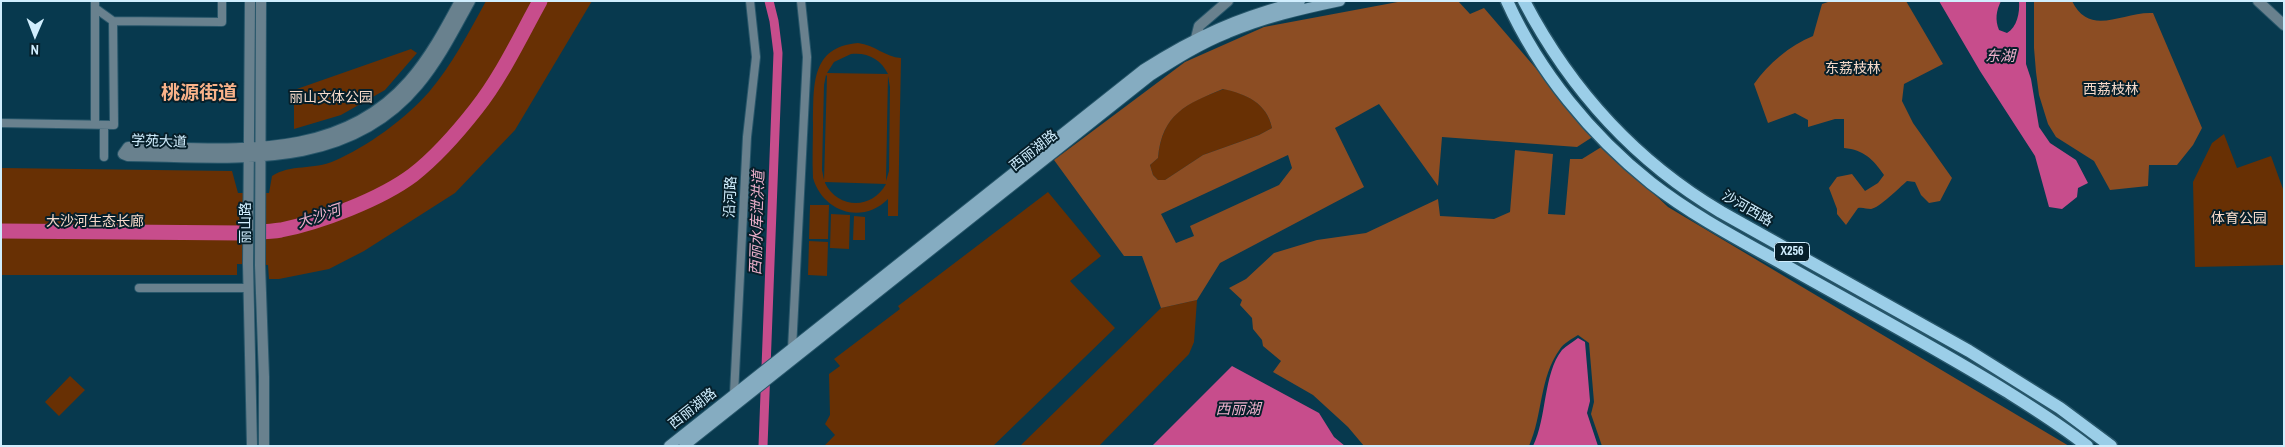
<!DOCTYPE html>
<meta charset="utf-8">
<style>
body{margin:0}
#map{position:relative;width:2285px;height:447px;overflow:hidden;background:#07394e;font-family:"Archivo Narrow",sans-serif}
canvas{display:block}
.frame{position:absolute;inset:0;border:2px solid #d0eefe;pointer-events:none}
.north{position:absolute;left:10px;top:10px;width:50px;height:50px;-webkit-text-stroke:4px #061f2a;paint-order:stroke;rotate:181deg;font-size:14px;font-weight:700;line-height:20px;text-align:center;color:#d0eefe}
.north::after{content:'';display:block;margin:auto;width:18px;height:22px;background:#d0eefe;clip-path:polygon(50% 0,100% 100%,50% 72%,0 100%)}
</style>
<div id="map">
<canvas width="2285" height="447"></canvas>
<div class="frame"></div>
<div class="north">N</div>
</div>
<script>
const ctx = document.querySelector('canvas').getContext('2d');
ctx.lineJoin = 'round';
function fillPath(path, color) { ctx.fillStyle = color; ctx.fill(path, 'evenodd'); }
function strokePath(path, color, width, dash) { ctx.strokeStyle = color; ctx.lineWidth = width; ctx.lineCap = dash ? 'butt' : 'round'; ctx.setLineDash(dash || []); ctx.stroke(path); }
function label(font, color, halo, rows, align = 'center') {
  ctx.font = font + ' "Archivo Narrow","Noto Sans SC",sans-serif'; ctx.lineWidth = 4; ctx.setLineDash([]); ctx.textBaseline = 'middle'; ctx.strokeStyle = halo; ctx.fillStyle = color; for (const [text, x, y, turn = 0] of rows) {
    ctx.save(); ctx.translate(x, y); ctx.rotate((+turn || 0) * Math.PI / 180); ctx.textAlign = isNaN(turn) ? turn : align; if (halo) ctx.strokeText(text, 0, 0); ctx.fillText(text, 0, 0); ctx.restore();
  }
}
fillPath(new Path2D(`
 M486,1H592L515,130L455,193L364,251L329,269L279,279H269L268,265L237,264V275H1V168L232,171L238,193H269L272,176C290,164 314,170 334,161C367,147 405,119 429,92C452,65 469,32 486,1Z
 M858,43C875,45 885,57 901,58L898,216H888V199C862,225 823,212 813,178C812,160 813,141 813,123C814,86 810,47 858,43ZM851,54C867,52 881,59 888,74L827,73L834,62ZM826,75L827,76L824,180L822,170L824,85ZM888,76L890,87L889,171L886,181ZM825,183V182L886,184C872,210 838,209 825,183Z
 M411,49L417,53L385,90L341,115L294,129V90Z
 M1224,89C1246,94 1267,103 1272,128L1259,135L1203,155L1165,180H1158L1153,175L1150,165L1158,158C1162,114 1186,103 1224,89Z
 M2224,134L2237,168L2271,156L2283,189L2284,265L2195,267L2193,182L2212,143Z
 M1048,192L1101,256L1070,281L1115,328L993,446H824L835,435L825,424L830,415L829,374L840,366L834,359L900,309L898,306Z
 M810,205H829L828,239H809Z
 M831,214L850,215L849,249L830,248Z
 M854,216L865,217V240H853Z
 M809,241L828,242L827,276L808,275Z
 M1197,300L1194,342L1189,354L1099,446H1020L1161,308Z
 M70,376L85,390L59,416L45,402Z`), '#683004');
fillPath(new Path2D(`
 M1403,1H1458L1470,14L1484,8L1594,136L1577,147L1442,137L1438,186L1379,104L1335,128L1364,187L1220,263L1197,300L1161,308L1142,256H1124L1054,160L1185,62L1264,27ZM1223,89C1246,94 1267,103 1272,128L1259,135L1203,155L1165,180H1158L1153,175L1150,165L1158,158C1162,114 1186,104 1223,89ZM1288,155L1292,168L1279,185L1190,226L1194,236L1176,243L1161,214Z
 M1831,1H1906L1943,64L1904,84L1902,101L1913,123L1952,178L1940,201L1929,203L1921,195L1915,182L1907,181C1899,188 1879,208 1871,209C1866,209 1863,207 1858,208L1846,225L1837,214V209L1829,188L1837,177L1852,174L1865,191L1878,183L1884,175C1873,159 1864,150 1844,148V119H1835L1808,127V120L1795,113L1768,123L1754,84C1769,63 1789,46 1813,36L1822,4Z
 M2034,1H2072C2090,38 2123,11 2153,13L2202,128L2193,145L2177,165H2149L2148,186L2110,190L2094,161L2056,137L2048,124L2039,95L2036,72L2034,48Z
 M1603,146L1668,207L2069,446H1602L1591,414L1594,402L1589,343L1578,335C1572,339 1564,343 1560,349C1539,378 1543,415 1529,446H1364L1348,427L1313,395L1273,372L1281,361L1263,346L1262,340L1253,329L1252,318L1240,305L1242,300L1229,288L1246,279L1274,253L1317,240L1366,233L1438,199L1440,216L1494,219L1510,212L1515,150L1553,154L1548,214L1565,215L1570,159H1582Z`), '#8c4d23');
fillPath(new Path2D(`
 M1939,1H2001C1996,11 1995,20 1999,30L2007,33C2017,27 2020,13 2019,1H2026V64L2031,79L2039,127L2050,143L2076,160L2088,183L2078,188L2077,197L2062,209L2049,207L2035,156L1980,71Z
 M1578,338L1585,342L1590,401L1587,413L1598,446H1533C1547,418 1543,374 1562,350C1566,346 1573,342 1578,338Z
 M1232,366L1319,413L1334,437L1345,446H1152Z`), '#c74d8c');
strokePath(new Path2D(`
 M763,446L778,53L774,21L769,1`), '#c74d8c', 9);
strokePath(new Path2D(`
 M1,231L243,233C256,232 269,232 281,230C321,222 381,199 413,175C436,157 458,132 476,109C502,76 520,37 540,1`), '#c74d8c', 15);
const minor = new Path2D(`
 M113,21L222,22V1
 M1,123L114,125L113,21L95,8V1
 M95,124V8
 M104,157V125
 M139,288H249
 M792,349L807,57L801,1
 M734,394L747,137L756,57L750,1`);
const tertiary = new Path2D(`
 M250,1L248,264L252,446
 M261,1L260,265L264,377V446
 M460,1C445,29 430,57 409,81C336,164 227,147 128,147L123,154L128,156C230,157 345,173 418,85C439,60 454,30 470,1
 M2258,1L2284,25
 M1196,38L1199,26L1228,1`);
const secondary = new Path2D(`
 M669,446L1144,69C1197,35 1239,17 1300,1
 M684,446L1150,76C1175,60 1200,44 1228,33C1263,18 1302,9 1340,1`);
const primary = new Path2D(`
 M1507,1C1539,72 1591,135 1651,183C1692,215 1738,239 1783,264C1857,306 1933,346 2006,391C2033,408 2062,426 2087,446
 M1524,1C1570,89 1635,161 1721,212L1969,351L2060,408L2111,446`);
strokePath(minor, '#27566a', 10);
strokePath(tertiary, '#27566a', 12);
strokePath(secondary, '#27566a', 12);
strokePath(primary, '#27566a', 15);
strokePath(minor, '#69818e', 8);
strokePath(tertiary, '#69818e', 10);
strokePath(secondary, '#85acc1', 10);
strokePath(primary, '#9bcee8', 12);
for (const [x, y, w] of [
 [1792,252,35]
]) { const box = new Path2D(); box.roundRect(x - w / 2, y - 9.5, w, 19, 4); ctx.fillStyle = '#061f2a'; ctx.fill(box); strokePath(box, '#d0eefe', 1); }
label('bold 12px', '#d0eefe', null, [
 ["X256",1792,252]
]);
label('14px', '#f7dac9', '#061f2a', [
 ["东荔枝林",1853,69],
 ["西荔枝林",2111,90],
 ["丽山文体公园",331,98],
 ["体育公园",2239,219],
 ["大沙河生态长廊",95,222]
]);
label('14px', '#d0eefe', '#061f2a', [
 ["学苑大道",159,142,2],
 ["西丽湖路",1034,151,-38],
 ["沿河路",731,197,-87],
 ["沙河西路",1747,209,30],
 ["丽山路",246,223,-90],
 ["西丽湖路",693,409,-38]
]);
label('italic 15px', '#eeb0cb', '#061f2a', [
 ["东湖",2000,57],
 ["大沙河",319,217,-18],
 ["西丽水库泄洪道",758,223,-88],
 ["西丽湖",1238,410]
]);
label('bold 19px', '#fab38a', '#061f2a', [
 ["桃源街道",199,94]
]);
</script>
